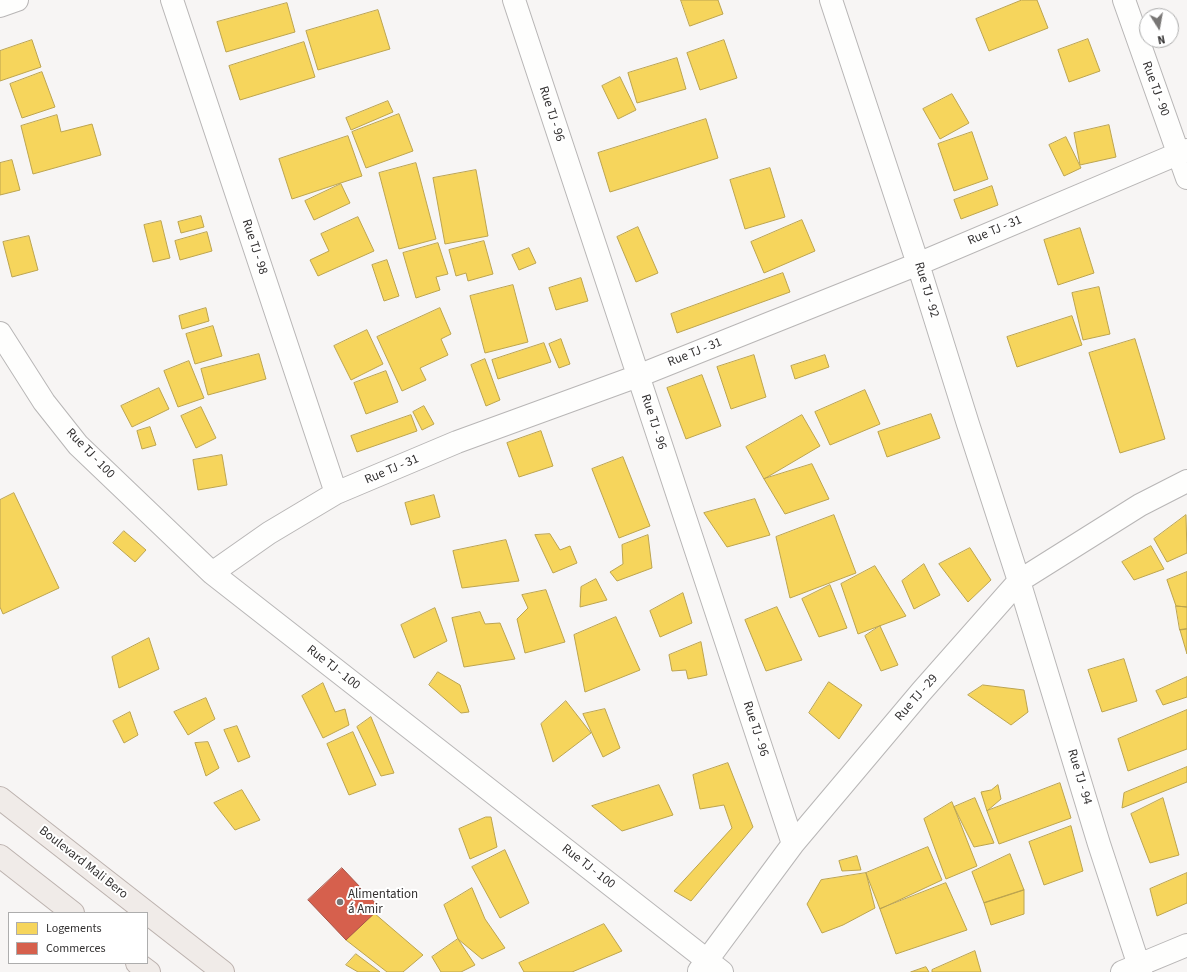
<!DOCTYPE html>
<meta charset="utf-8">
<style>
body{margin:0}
#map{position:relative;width:1187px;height:972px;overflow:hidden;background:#f7f5f4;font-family:"Source Sans 3",sans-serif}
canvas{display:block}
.legend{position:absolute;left:8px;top:912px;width:140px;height:52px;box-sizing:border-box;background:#fff;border:1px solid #adadad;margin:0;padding:5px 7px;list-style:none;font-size:12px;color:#333131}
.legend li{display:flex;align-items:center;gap:8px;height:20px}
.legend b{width:20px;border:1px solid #adadad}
.north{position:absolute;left:1139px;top:8px;width:40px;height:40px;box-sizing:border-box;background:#fff;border:1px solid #adadad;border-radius:50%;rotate:169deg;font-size:11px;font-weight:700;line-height:16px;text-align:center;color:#333131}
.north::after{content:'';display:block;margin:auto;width:14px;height:18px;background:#787675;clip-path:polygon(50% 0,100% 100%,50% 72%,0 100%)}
</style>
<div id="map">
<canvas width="1187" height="972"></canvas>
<ul class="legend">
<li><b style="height:11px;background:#f6d55c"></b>Logements</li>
<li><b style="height:11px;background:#d6604d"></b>Commerces</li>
</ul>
<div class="north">N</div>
</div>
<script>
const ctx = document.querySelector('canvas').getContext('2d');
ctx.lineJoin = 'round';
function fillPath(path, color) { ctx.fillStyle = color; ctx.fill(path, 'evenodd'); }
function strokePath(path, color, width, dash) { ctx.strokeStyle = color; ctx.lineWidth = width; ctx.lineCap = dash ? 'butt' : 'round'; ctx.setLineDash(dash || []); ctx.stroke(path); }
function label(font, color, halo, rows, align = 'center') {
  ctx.font = font + ' "Source Sans 3",sans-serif'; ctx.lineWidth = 4; ctx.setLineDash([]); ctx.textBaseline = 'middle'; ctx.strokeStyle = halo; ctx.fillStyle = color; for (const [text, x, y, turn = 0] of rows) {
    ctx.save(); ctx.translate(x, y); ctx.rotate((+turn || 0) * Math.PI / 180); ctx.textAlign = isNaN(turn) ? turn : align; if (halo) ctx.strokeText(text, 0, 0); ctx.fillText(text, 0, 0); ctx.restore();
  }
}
const homes = new Path2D(`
 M681,0H718L723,14L690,26Z
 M1022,0H1037L1048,28L989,51L976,19Z
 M287,3L295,32L226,52L217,22Z
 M378,10L390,49L318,70L306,31Z
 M1088,39L1100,71L1069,82L1058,50Z
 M32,40L41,67L0,81V51Z
 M724,40L737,78L700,90L687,53Z
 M304,42L315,77L240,100L229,66Z
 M677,58L686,89L637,103L628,73Z
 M42,72L55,107L22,118L10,84Z
 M620,77L636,110L618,119L602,86Z
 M952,94L969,123L940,139L923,109Z
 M388,101L393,112L351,130L346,118Z
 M399,114L413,151L366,168L352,132Z
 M57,115L61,132L92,124L101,155L33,174L21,126Z
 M706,119L718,158L610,192L598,153Z
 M1109,125L1116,157L1080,165L1074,133Z
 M972,132L988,179L954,191L938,144Z
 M348,136L362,176L292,199L279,159Z
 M1066,137L1081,168L1064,176L1049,145Z
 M12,160L20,190L0,195V163Z
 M416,163L436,239L399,249L379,173Z
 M770,168L785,217L745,229L730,180Z
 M476,170L488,236L445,244L433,178Z
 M341,184L350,203L314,220L305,201Z
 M992,186L998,205L961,219L954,200Z
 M201,216L204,227L181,233L178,222Z
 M358,217L374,251L318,276L310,260L329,251L321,234Z
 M802,220L815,251L764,273L751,242Z
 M161,221L170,258L153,262L144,225Z
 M638,227L658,273L636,282L617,237Z
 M1080,228L1094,273L1058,285L1044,240Z
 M207,232L212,251L180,260L175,241Z
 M29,236L38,270L12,277L3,242Z
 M484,241L493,274L468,281L466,273L456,276L449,250Z
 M438,243L448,274L436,277L440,290L416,298L403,253Z
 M529,248L536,263L519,270L512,255Z
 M387,260L399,296L384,301L372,265Z
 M783,273L790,292L677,333L671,314Z
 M581,278L588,301L556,310L549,288Z
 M513,285L528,342L485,353L470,296Z
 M1099,287L1110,334L1083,340L1072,293Z
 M206,308L209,321L182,329L179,316Z
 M440,308L451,334L441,339L448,355L420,368L426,380L402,391L377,337Z
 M1072,316L1082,345L1017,367L1007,337Z
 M213,326L222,356L195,364L186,334Z
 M367,330L383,364L351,380L334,346Z
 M561,339L570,364L559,368L549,344Z
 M1135,339L1165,439L1120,453L1089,353Z
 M544,343L551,362L498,379L492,360Z
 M259,354L266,379L208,395L201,369Z
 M754,355L766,397L731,409L717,367Z
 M825,355L829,367L795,379L791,366Z
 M485,359L500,400L486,406L471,365Z
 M189,361L204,398L178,407L164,371Z
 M386,371L398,402L366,414L354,383Z
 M702,375L721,426L686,439L667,388Z
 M159,388L169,409L132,427L121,406Z
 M865,390L880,424L830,445L815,412Z
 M424,406L434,424L422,430L413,412Z
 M201,407L216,438L196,448L181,416Z
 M931,414L940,438L887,457L878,432Z
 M411,415L417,431L357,452L351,436Z
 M802,415L820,446L764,479L746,447Z
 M150,427L156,445L142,449L137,431Z
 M541,431L553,466L519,477L507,443Z
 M222,455L227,485L198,490L193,460Z
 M623,457L650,526L619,538L592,469Z
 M812,464L829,499L785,514L764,479Z
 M14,493L59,588L3,614L0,607V500Z
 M434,495L440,517L411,525L405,503Z
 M755,499L770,535L727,547L704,513Z
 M834,515L856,573L790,598L776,537Z
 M1186,515L1187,553L1167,562L1154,539Z
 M124,531L146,550L135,562L113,543Z
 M550,534L560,550L570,546L577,563L553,573L535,535Z
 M648,535L652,568L617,581L610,572L623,564L622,545Z
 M506,540L519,581L462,588L453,551Z
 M1151,546L1164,569L1134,580L1122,562Z
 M970,548L991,580L968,602L939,564Z
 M924,564L940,595L914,609L902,581Z
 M875,566L906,616L858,634L841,584Z
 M1187,572V607L1176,606L1167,580Z
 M596,579L607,600L580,607L581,587Z
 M830,585L847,628L819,637L802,599Z
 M546,590L565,642L525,653L517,619L528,608L522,595Z
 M683,593L692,623L660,637L650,611Z
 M1176,606L1187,607V629L1180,630Z
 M777,607L802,660L766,671L745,620Z
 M435,608L447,641L414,658L401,625Z
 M480,612L485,624L500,623L515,659L464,667L452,618Z
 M616,617L640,670L585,692L574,635Z
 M880,626L898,665L881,671L865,636Z
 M1187,629V654L1180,630Z
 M149,638L159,669L119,688L112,657Z
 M701,642L707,675L688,679L686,670L672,671L669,655Z
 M1124,659L1137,701L1102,712L1088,670Z
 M438,672L460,685L469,712L461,713L429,685Z
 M1187,677V697L1163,705L1156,691Z
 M829,682L862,705L839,739L809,713Z
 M323,683L335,712L345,709L349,725L323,738L302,696Z
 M983,685L1024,690L1028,712L1011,725L968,695Z
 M206,698L215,719L188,735L174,712Z
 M566,701L591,733L553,762L541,724Z
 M605,709L620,748L603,757L583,714Z
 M1187,710V749L1128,771L1118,739Z
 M130,712L138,735L124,743L113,721Z
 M371,717L394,773L381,776L357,727Z
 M237,726L250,757L238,762L224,730Z
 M353,732L376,785L349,795L327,744Z
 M208,742L219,768L206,776L195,743Z
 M728,763L753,827L691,901L674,891L732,828L724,805L700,809L693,775Z
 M1187,767V782L1122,808L1124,793Z
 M1060,783L1071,818L999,844L987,811Z
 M659,785L673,815L622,831L592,806Z
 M998,785L1001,799L987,811L981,792L991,790Z
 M242,790L260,820L235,830L214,803Z
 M975,798L994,843L974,847L954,807Z
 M1163,798L1179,855L1150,863L1131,814Z
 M952,802L977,866L946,879L924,819Z
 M486,817H491L497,847L470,859L459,829Z
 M1071,826L1083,871L1044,885L1029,842Z
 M928,847L942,880L880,909L866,873Z
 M505,850L529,903L500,918L472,867Z
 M1010,854L1024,890L984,903L972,872Z
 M857,856L861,870L842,871L839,861Z
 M866,873L875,908L843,925L822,933L807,904L821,880Z
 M1187,873V903L1157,916L1150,889Z
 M946,883L967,930L896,954L880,909Z
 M472,888L485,919L505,948L482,959L458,939L444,905Z
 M1024,890V914L991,925L984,903Z
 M374,913L423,955L403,972H387L346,940Z
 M604,924L622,951L572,972H524L519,963Z
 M458,939L475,965L461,972H441L432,957Z
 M975,951L981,972H932V970Z
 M356,954L380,972H358L346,965Z
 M926,967L929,972H911Z`);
fillPath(homes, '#f6d55c');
strokePath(homes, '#bca44f', 1);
const shops = new Path2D(`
 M342,868L380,908L346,940L308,900Z`);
fillPath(shops, '#d6604d');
strokePath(shops, '#a55245', 1);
const street = new Path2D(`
 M172,0L336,493
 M514,0L793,844
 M831,0L918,264L968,424L1019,581L1099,844L1141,972
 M1124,0L1187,178
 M0,6L17,0
 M0,333L44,402L78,445L212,573L722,972
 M212,573L269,533L336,493L457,442L638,376L918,264L1187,150
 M699,971L793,844L921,692L1019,581L1140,505L1187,481
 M1122,972L1187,945`);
const primary = new Path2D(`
 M0,798L223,972
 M0,856L73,913
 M137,963L149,972`);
strokePath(street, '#b8b6b6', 24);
strokePath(primary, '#bcb2ae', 24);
strokePath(street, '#fefefd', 22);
strokePath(primary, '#f0ebe8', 22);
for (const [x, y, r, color] of [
 [340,902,4,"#787675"]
]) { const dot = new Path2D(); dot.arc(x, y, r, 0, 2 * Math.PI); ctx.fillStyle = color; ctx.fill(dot); strokePath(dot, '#fff', 1.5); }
label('13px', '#333131', '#fff', [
 ["Rue TJ - 90",1155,89,70],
 ["Rue TJ - 96",551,114,72],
 ["Rue TJ - 31",995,231,-23],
 ["Rue TJ - 98",254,247,72],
 ["Rue TJ - 92",926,290,73],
 ["Rue TJ - 31",695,353,-22],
 ["Rue TJ - 96",653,422,72],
 ["Rue TJ - 100",90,454,46],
 ["Rue TJ - 31",392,470,-23],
 ["Rue TJ - 100",333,668,38],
 ["Rue TJ - 29",917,698,-49],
 ["Rue TJ - 96",755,729,72],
 ["Rue TJ - 94",1079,777,73],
 ["Boulevard Mali Bero",83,863,38],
 ["Rue TJ - 100",588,867,38]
]);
label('13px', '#333131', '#fff', [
 ["Alimentation",348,895],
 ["á Amir",348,910]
], 'left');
</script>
